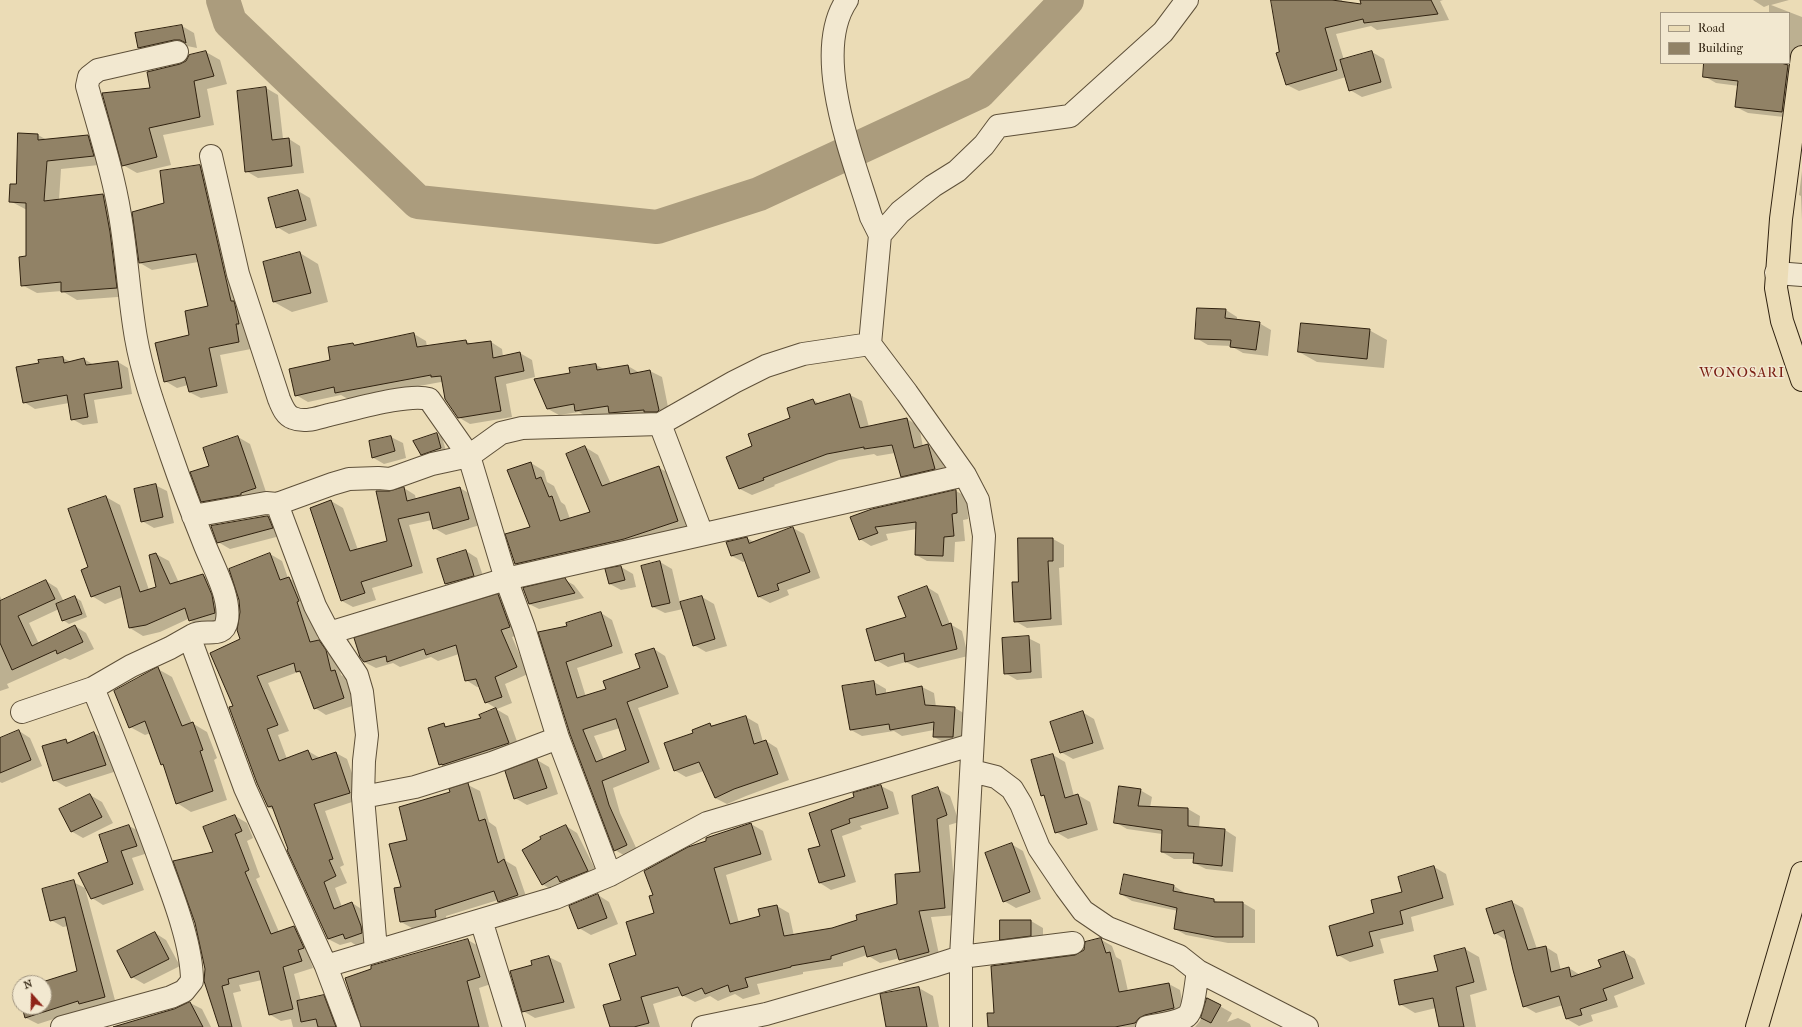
<!DOCTYPE html>
<style>
body{margin:0}
#map{position:relative;width:1802px;height:1027px;overflow:hidden;background:#ebdcb6;font-family:"IM FELL French Canon",serif}
canvas{display:block}
.legend{position:absolute;left:1660px;top:12px;width:130px;height:52px;box-sizing:border-box;background:#f2e8d0;border:1px solid #a49883;margin:0;padding:5px 7px;list-style:none;font-size:12px;color:#2f210f}
.legend li{display:flex;align-items:center;gap:8px;height:20px}
.legend b{width:20px;border:1px solid #a49883}
.north{position:absolute;left:12px;top:975px;width:40px;height:40px;box-sizing:border-box;background:#f2e8d0;border:1px solid #a49883;border-radius:50%;rotate:340deg;font-size:11px;font-weight:700;line-height:16px;text-align:center;color:#2f210f}
.north::after{content:'';display:block;margin:auto;width:14px;height:18px;background:#8f2418;clip-path:polygon(50% 0,100% 100%,50% 72%,0 100%)}
</style>
<div id="map">
<canvas width="1802" height="1027"></canvas>
<ul class="legend">
<li><b style="height:5px;background:#ebdcb6"></b>Road</li>
<li><b style="height:11px;background:#918266"></b>Building</li>
</ul>
<div class="north">N</div>
</div>
<script>
const ctx = document.querySelector('canvas').getContext('2d');
ctx.lineJoin = 'round';
function fillPath(path, color) { ctx.fillStyle = color; ctx.fill(path, 'evenodd'); }
function strokePath(path, color, width, dash) { ctx.strokeStyle = color; ctx.lineWidth = width; ctx.lineCap = dash ? 'butt' : 'round'; ctx.setLineDash(dash || []); ctx.stroke(path); }
function label(font, color, halo, rows, align = 'center') {
  ctx.font = font + ' "IM FELL French Canon",serif'; ctx.lineWidth = 3; ctx.setLineDash([]); ctx.textBaseline = 'middle'; ctx.strokeStyle = halo; ctx.fillStyle = color; for (const [text, x, y, turn = 0] of rows) {
    ctx.save(); ctx.translate(x, y); ctx.rotate((+turn || 0) * Math.PI / 180); ctx.textAlign = isNaN(turn) ? turn : align; if (halo) ctx.strokeText(text, 0, 0); ctx.fillText(text, 0, 0); ctx.restore();
  }
}
fillPath(new Path2D(`
 M1272,0H1342L1343,3L1362,5L1361,0H1443L1440,1L1449,20L1377,30L1371,26L1336,34L1344,60L1372,52L1384,59L1392,88L1362,97L1350,90L1346,77L1299,91L1287,85Z
 M1753,0H1789L1771,5L1802,17V43L1793,67V118L1748,113L1736,107L1739,86L1716,83L1704,76L1706,63H1789V13H1769V5L1764,7Z
 M182,26L194,33L197,48L187,46L151,54L139,47Z
 M206,52L220,60L227,84L207,89L214,125L163,135L171,165L137,173L123,165L151,89L180,65Z
 M266,88L278,95L283,139H289L300,146L304,173L258,178L246,171L238,92Z
 M38,135L47,140L88,136L102,145L108,164L61,169L59,200L103,195L118,204L131,296L77,300L62,291L37,293L22,285L27,257V210L10,201Z
 M200,166L212,173L251,349L220,355L228,393L201,398L189,392L188,385L177,388L165,381L209,307L198,262L152,270L140,263L165,204Z
 M1802,171V220L1801,196L1799,195Z
 M298,191L310,198L317,226L289,234L277,227Z
 M300,253L318,264L328,302L292,312L274,302Z
 M1226,310L1237,317V321L1259,323L1271,330L1268,356L1243,353L1231,346L1208,345L1196,338Z
 M1369,330L1387,340L1384,368L1317,362L1299,352Z
 M414,334L426,341L427,347L466,341L471,344L491,342L502,349L503,357L520,353L532,360L535,377L506,384L512,417L470,424L458,417L443,383L441,382L348,399L341,395L308,402L296,395L331,361L353,344L356,346Z
 M63,358L71,362L84,359L94,365L118,362L128,368L132,394L94,400L98,423L83,425L72,419L69,403L35,409L24,402L40,364V361Z
 M596,365L604,369L628,366L640,373L650,371L662,377L670,417L622,419L613,414L588,417L579,412L559,415L548,409L571,374Z
 M850,395L862,401L869,427L907,419L919,426L923,447L928,446L940,452L946,475L913,483L901,476L895,453L877,456L874,454L839,460L774,485L775,486L752,495L740,489L727,457L753,447L813,400L820,404Z
 M437,434L442,437L446,451L427,457L421,454Z
 M238,437L250,444L267,495L214,508L202,501L210,467Z
 M391,437L403,443L406,458L384,464L372,457L370,442Z
 M585,447L598,455L611,484L659,468L673,475L691,529L529,571L515,564L532,527L531,463L544,471L547,482L554,486L561,502L565,505L570,519L591,512Z
 M155,485L167,491L174,523L154,528L142,521Z
 M404,488L415,495L416,500L460,488L472,495L480,525L446,535L434,528L432,520L409,525L423,573L372,588L376,600L353,607L342,601L331,501L343,508L358,550L388,541L389,492Z
 M956,491L967,497L968,519L963,520L965,541L955,542L954,562L927,561L916,555L917,529L886,534L888,540L871,546L860,539L852,518Z
 M106,497L120,505L149,590L157,588L156,554L169,561L179,583L203,575L216,583L228,620L203,628L188,619L160,632L143,636L130,628L123,597L105,604L92,596L89,568Z
 M268,517L280,524L284,535L230,549L218,542Z
 M793,528L804,534L820,578L787,590L789,595L770,603L759,597L746,561L743,562L732,556L728,543L747,538L754,542Z
 M1053,539L1064,545V567L1059,568L1062,625L1027,628L1015,621L1019,583Z
 M466,551L477,558L485,582L458,591L446,584L439,560Z
 M270,554L282,561L288,578L301,584L319,642L330,648L337,658L341,675L346,678L355,705L326,715L315,708L303,675L298,672L268,683L289,731L278,735L287,759L308,751L320,758L336,753L347,759L361,799L325,811L344,865L340,867L347,883L335,888L342,907L352,903L363,910L373,939L357,946L351,942L340,945L328,939L290,850L274,810L268,807L234,706L241,640Z
 M660,562L672,569L680,603L702,597L714,604L727,646L706,652L694,645L683,609L665,613L653,607Z
 M621,567L633,574L636,587L621,590L610,584Z
 M565,580L574,585L584,598L539,609L529,604Z
 M46,581L57,588L64,602L75,597L81,601L87,617L69,624L63,620L59,609L29,623L39,644L75,626L86,633L94,649L70,660L65,658L7,684L9,688L0,691V596L2,601Z
 M927,587L938,594L950,624L962,631L968,656L918,668L906,662L888,667L876,660L907,618Z
 M498,595L510,602L521,634L512,637L528,674L505,684L512,703L497,709L486,702L480,686L477,687L466,680L459,654L438,661L431,657L400,667L393,663L376,668L364,662Z
 M601,613L612,620L623,653L577,668L586,697L607,690L641,668L654,649L665,656L679,694L638,708L660,769L613,788L620,813L638,852L627,857L615,850L540,633L568,627ZM620,728L627,750L604,760L594,736Z
 M1028,638L1040,644L1042,678L1017,680L1005,673Z
 M158,669L172,677L192,723L207,732L217,758L214,760L227,800L191,812L177,803L164,765L162,764L151,733L145,735L130,727Z
 M874,682L886,689V694L922,687L934,693L936,707L955,708L967,715L965,743H945L934,737V730L902,736L894,731L862,736L851,730Z
 M496,709L508,716L520,750L452,771L440,764L444,725L448,727L482,719Z
 M1082,712L1094,719L1104,749L1073,759L1061,752Z
 M746,717L758,724L763,742L766,741L777,748L789,780L746,796L727,804L715,798L704,771L686,777L674,770L695,734L710,724L713,726Z
 M19,731L30,738L42,766L2,783L0,782V739Z
 M94,733L106,740L117,771L66,787L54,780L66,740L70,743Z
 M1053,755L1065,762L1074,796L1078,795L1090,802L1098,830L1068,839L1056,832L1046,797L1042,795Z
 M537,760L549,767L558,794L527,805L515,798Z
 M468,785L480,791L489,822L496,827L506,861L516,867L528,902L510,908L498,900L446,916L447,923L412,928L401,922L402,888L408,840L451,792Z
 M881,786L893,792L899,814L860,826L862,829L842,836L856,882L831,890L820,883L821,846L810,814L855,798Z
 M938,789L950,796L959,822L949,825L957,915L931,917L940,959L912,966L900,958L880,963L867,955L843,963V966L803,972V974L757,984L760,994L743,999L735,994L718,1001L710,996L695,1002L682,995L653,1004L660,1027H611L622,1001L638,956L655,913L654,895L751,824L763,831L772,860L726,875L739,923L761,917L777,906L789,913L794,936L832,929L898,905L921,873Z
 M1140,790L1152,797L1150,808L1188,809L1200,816L1199,828L1225,830L1236,837L1233,872L1206,869L1194,863V859H1174L1162,852V834L1127,829L1115,822Z
 M90,795L102,802L113,823L83,838L71,831Z
 M235,816L247,823L253,838L247,841L260,877L256,879L279,932L294,927L306,934L315,955L309,957L313,968L294,974L301,1001L323,996L335,1003L345,1027H293L291,1019L281,1021L269,1014L262,980L239,985L241,991L233,993L242,1027H220L214,853Z
 M129,826L141,832L148,853L132,858L144,890L103,905L92,898L110,863L100,835Z
 M566,826L577,833L599,877L554,891L542,884Z
 M1011,844L1023,851L1041,899L1016,908L1004,901Z
 M1434,867L1446,874L1454,905L1411,917L1414,931L1380,939L1384,953L1350,962L1338,955L1375,914Z
 M1125,875L1174,886L1185,893V894L1214,900L1219,903H1243L1255,910V943H1228L1186,935L1175,929L1178,911L1132,901L1121,894Z
 M73,882L85,888L116,1004L92,1010L88,1008L38,1024L26,1018L23,1007H44V983H42L78,971L68,926L63,927L51,920Z
 M598,895L609,902L618,924L591,935L579,928Z
 M1512,902L1523,908L1537,949L1546,947L1557,954L1561,971L1569,968L1580,975L1602,968L1624,952L1635,959L1645,984L1614,996L1618,1007L1591,1015L1593,1021L1579,1026L1567,1019L1563,1005L1536,1013L1524,1006L1506,940L1495,933Z
 M1031,921L1043,928V942L1012,946L1001,939Z
 M155,933L166,940L180,966L144,984L132,977Z
 M1100,939L1112,946L1116,957L1121,960L1128,991L1169,984L1180,990L1185,1015L1148,1027H989L995,1014Z
 M468,940L480,947L491,984L479,988L489,1027H362Z
 M1465,949L1479,957L1487,990L1470,995L1476,1027H1440L1436,1008L1415,1013L1400,1004L1440,972Z
 M549,957L561,963L575,1008L535,1018L523,1011L534,966Z
 M919,988L933,996L939,1027H887L881,995Z
 M20,990V998L18,991Z
 M1207,999L1232,1013L1227,1022L1238,1018L1250,1024L1251,1027H1195L1200,1021Z
 M190,1003L202,1009L211,1027H118L175,1010Z`), '#0003');
strokePath(new Path2D(`
 M223,0L230,22L418,202L657,227L759,194L979,92L1067,0`), '#ab9c7d', 34);
const building = new Path2D(`
 M1271,0H1332L1361,4L1360,0H1431L1438,14L1364,23L1363,19L1325,28L1337,70L1286,85L1276,53L1279,52Z
 M182,25L186,43L180,40H174L138,48L135,33Z
 M206,51L214,76L194,81L200,117L149,128L157,157L122,166L102,93L150,88L147,72L180,64L186,61L189,55Z
 M1372,51L1381,82L1349,91L1340,60Z
 M1704,63H1781L1788,65L1782,112L1735,107L1738,81L1703,77Z
 M266,87L272,140L289,138L292,166L245,172L237,91Z
 M18,133L38,134V140L88,135L94,156L47,161L44,201L103,194L110,232L117,288L61,292V282L21,286L19,257L26,256V203L9,202L10,184H16Z
 M200,165L231,301H234L235,305L239,324H236L239,342L209,348L217,386L189,392L185,377L164,382L155,343L189,335L185,311L208,306L196,254L139,263L132,212L164,203L160,171Z
 M298,190L306,220L276,228L268,198Z
 M300,252L311,293L273,302L263,262Z
 M1197,308L1226,309L1225,318L1260,322L1256,350L1230,347L1231,340L1195,339Z
 M1301,323L1370,329L1367,359L1298,352Z
 M414,333L417,347L466,340L467,344L491,341L493,358L520,352L524,371L495,377L501,411L458,418L445,399L441,376L431,377V375L335,393L334,387L295,396L289,369L330,360L328,347L353,343L354,345Z
 M63,357L64,363L84,358L86,365L118,361L122,388L84,394L88,417L71,420L67,395L23,403L16,367L39,363L38,360Z
 M596,364L597,370L628,365L630,374L650,370L659,410L657,412H644V410L609,413L608,406L575,411L574,404L547,409L534,379L570,373L569,368Z
 M850,394L860,428L907,418L914,448L928,444L935,469L901,477L892,445L864,449V447L827,454L763,478L764,480L739,489L726,457L752,446L748,434L790,418L787,408L813,399L815,404Z
 M437,433L441,448L421,455L413,441Z
 M238,436L256,488L241,493V495L201,502L190,472L209,466L203,448Z
 M391,436L395,451L372,458L369,441Z
 M585,446L602,486L659,466L678,521L624,539L515,564L505,534L530,527L507,470L531,462L536,479L541,477L549,497L552,496L560,521L590,512L566,454Z
 M156,484L163,517L141,522L134,489Z
 M404,487L407,501L460,487L469,519L433,529L429,512L398,519L412,566L361,582L365,593L341,601L310,508L331,500L350,551L387,541L376,491H389Z
 M956,490L957,513L952,514L954,536L944,537L943,556L915,555L916,522L875,527L878,533L859,540L850,517L872,509Z
 M106,496L140,592L156,587L149,555L156,553L170,584L203,574L212,595L215,613L189,621L185,608L146,625L129,628L120,586L91,597L81,570L88,567L68,509Z
 M267,516H268L273,528L217,543L211,526Z
 M793,527L810,572L777,584L779,590L758,597L742,553L731,556L726,542L747,537L749,543Z
 M1018,538H1053V561H1048L1051,619L1014,622L1012,582H1018Z
 M466,550L474,576L445,584L437,559Z
 M270,553L280,580L289,577L299,601L297,602L310,642L319,640L326,650L331,671L335,670L344,698L314,709L300,671L296,672L294,663L257,676L278,725L267,729L279,761L308,750L312,760L336,752L350,793L314,804L333,859L329,860L336,876L324,882L334,909L352,902L361,926L362,933L345,939L343,934L328,939L287,850L288,849L272,806L268,807L257,783L229,707L233,706L210,653L240,639L237,630L240,612L239,600L229,569Z
 M660,561L670,603L652,607L641,566Z
 M621,566L625,580L609,584L605,569Z
 M565,578L575,593L529,604L523,588Z
 M46,580L55,599L18,616L32,646L75,625L83,642L57,654L56,650L12,670L0,643V601Z
 M927,586L942,626L951,623L957,649L905,662L904,653L875,661L866,629L906,617L898,597Z
 M498,594L510,627L501,630L517,667L495,677L502,697L485,703L476,679L465,681L456,645L426,655L424,649L387,662L386,656L364,662L360,657L354,638Z
 M75,596L82,614L62,621L56,604Z
 M702,596L715,639L693,646L680,602Z
 M601,612L612,646L566,662L577,698L606,689L603,681L640,668L635,654L654,648L668,687L627,702L649,762L602,781L609,805L627,845L614,851L570,734L538,632L567,626L566,623ZM616,719L626,750L596,762L583,730Z
 M1029,636L1031,672L1004,674L1002,638Z
 M158,667L182,726L193,722L203,750L200,751L213,791L176,804L163,764L161,765L145,721L129,728L114,691Z
 M874,681L876,695L922,686L925,705L955,707L953,737H933L934,722L890,730L889,724L850,730L842,686Z
 M496,708L509,743L442,765V764L439,765L428,728L444,723L445,727L481,718L479,715Z
 M1083,711L1093,743L1060,753L1050,722Z
 M746,716L754,744L766,740L778,774L734,789L715,798L699,762L674,771L664,743L693,733L692,730L710,723L711,726Z
 M19,730L31,760L0,773V738Z
 M94,732L106,765L53,781L42,746L66,739L67,743Z
 M1053,754L1065,798L1078,794L1087,824L1055,833L1044,795L1041,796L1031,760Z
 M537,759L547,788L514,799L505,771Z
 M468,783L479,821L485,819L498,863L504,859L518,895L498,902L494,891L435,910L436,917L400,922L394,888L401,887L389,844L407,840L399,807L450,792L449,789Z
 M881,785L888,808L849,819L850,823L831,830L845,876L819,883L808,849L820,846L809,813L854,797L853,793Z
 M1119,786L1141,789L1138,806L1188,808V826L1225,829L1222,866L1193,863L1194,853L1161,852L1162,830L1114,823Z
 M938,787L947,815L937,819L945,908L919,911L929,952L899,960L896,949L867,957L864,946L831,956V959L791,966V967L745,978L748,987L730,992L728,985L705,994L702,988L682,996L678,987L641,997L649,1023L634,1027H610L603,1005L621,1000L609,964L636,955L626,922L654,913L649,896L653,895L644,871L688,847L706,841V838L751,823L761,854L714,868L730,924L760,916L758,909L777,905L784,936L832,928L857,920L856,915L897,904L895,874L920,872L912,796Z
 M90,794L102,817L71,832L59,809Z
 M235,815L242,831L235,834L249,870L245,872L271,934L294,926L304,948L298,950L302,961L283,967L293,1009L269,1015L259,971L228,979L229,984L222,986L232,1027H219L204,981L205,969L195,923L173,861L213,852L203,827Z
 M129,825L137,846L121,851L133,884L91,899L78,873L108,862L99,835Z
 M566,825L588,871L560,882L557,876L542,885L522,850L541,839L540,837Z
 M1012,843L1030,892L1003,902L985,853Z
 M1434,866L1443,898L1400,911L1403,924L1369,932L1373,946L1337,956L1329,926L1374,913L1371,900L1402,892L1398,877Z
 M1124,874L1174,885L1173,891L1214,899V902H1243V937H1215L1174,929L1177,908L1120,894Z
 M74,880L105,997L79,1004L78,1001L25,1018L22,1007H44V983H39L77,971L65,917L50,921L42,889Z
 M598,894L607,918L578,929L569,906Z
 M1512,901L1528,950L1546,946L1551,972L1569,967L1571,977L1601,967L1598,960L1624,951L1633,978L1603,989L1607,1000L1580,1009L1582,1015L1566,1019L1559,996L1523,1007L1513,970L1504,930L1494,934L1486,909Z
 M1000,920H1031V936L1000,940Z
 M155,932L169,959L131,978L117,951Z
 M1101,938L1106,953L1110,952L1119,992L1169,983L1174,1008L1145,1015L1139,1018L1135,1023L1115,1027H988L987,1013H994L991,966L1075,955L1084,950L1085,942Z
 M468,939L480,977L467,981L479,1027H361L345,978L371,969V966Z
 M1465,948L1474,982L1456,987L1464,1027H1439L1433,998L1399,1005L1394,980L1438,971L1434,956Z
 M549,956L564,1002L522,1012L510,971L532,965L531,961Z
 M919,987L927,1027H886L880,994Z
 M324,995L336,1027H318L316,1019L301,1022L297,1001Z
 M1207,998L1221,1005L1211,1023L1201,1018Z
 M190,1002L203,1027H113L174,1009Z`);
fillPath(building, '#918266');
strokePath(building, '#2f210f', 1);
const minor = new Path2D(`
 M847,0C810,54 854,160 871,217L880,235L870,344L907,393L965,475L978,500L984,536L961,957V1027
 M177,52L98,70L89,77L87,86C99,129 113,172 120,215C127,256 129,298 136,338C143,378 158,417 171,455C181,484 192,513 204,543C212,564 231,597 227,620C224,640 205,628 193,635L192,644L245,788L326,966L555,898L610,875L707,823L971,745
 M211,156L238,274L279,399C282,406 285,415 293,418C305,423 317,418 329,415C352,410 408,393 429,399L469,456L506,579L329,633
 M880,235L900,212L933,186L957,171L984,145L998,126L1070,116L1163,32L1187,0
 M1776,273L1802,275
 M660,424L702,534
 M277,504L315,606L329,633L357,675L362,692L367,735L364,761L363,797L376,950
 M193,516L266,503L277,504L332,484L349,479L378,478L390,479L432,464L469,456L501,433L522,428L660,424L734,382L766,366L803,354L870,344
 M22,712L93,688L131,666L170,648L193,635
 M972,771L996,777L1012,789L1021,804L1039,848L1066,888L1083,911L1108,928L1179,956L1198,971L1307,1027
 M363,797L415,787L492,763L558,738
 M610,875L558,738L524,628L506,579L965,475
 M481,920L514,1027
 M326,966L349,1027
 M62,1027L171,997L184,991L192,981C192,948 176,904 164,872C142,810 118,749 93,688
 M703,1027L766,1014L933,966L961,957L1073,943
 M1147,1027C1157,1025 1179,1022 1187,1016C1194,1010 1196,981 1198,971`);
const major = new Path2D(`
 M1802,57L1781,219L1776,288L1782,321L1802,380
 M1757,1027L1802,873`);
strokePath(minor, '#5e5039', 24);
strokePath(major, '#2f210f', 24);
strokePath(minor, '#f2e8d0', 22);
strokePath(major, '#ebdcb6', 22);
ctx.letterSpacing = '1px';
label('14px', '#7a1f14', '#f2e8d0', [
 ["WONOSARI",1742,374]
]);
ctx.letterSpacing = '0px';
</script>
